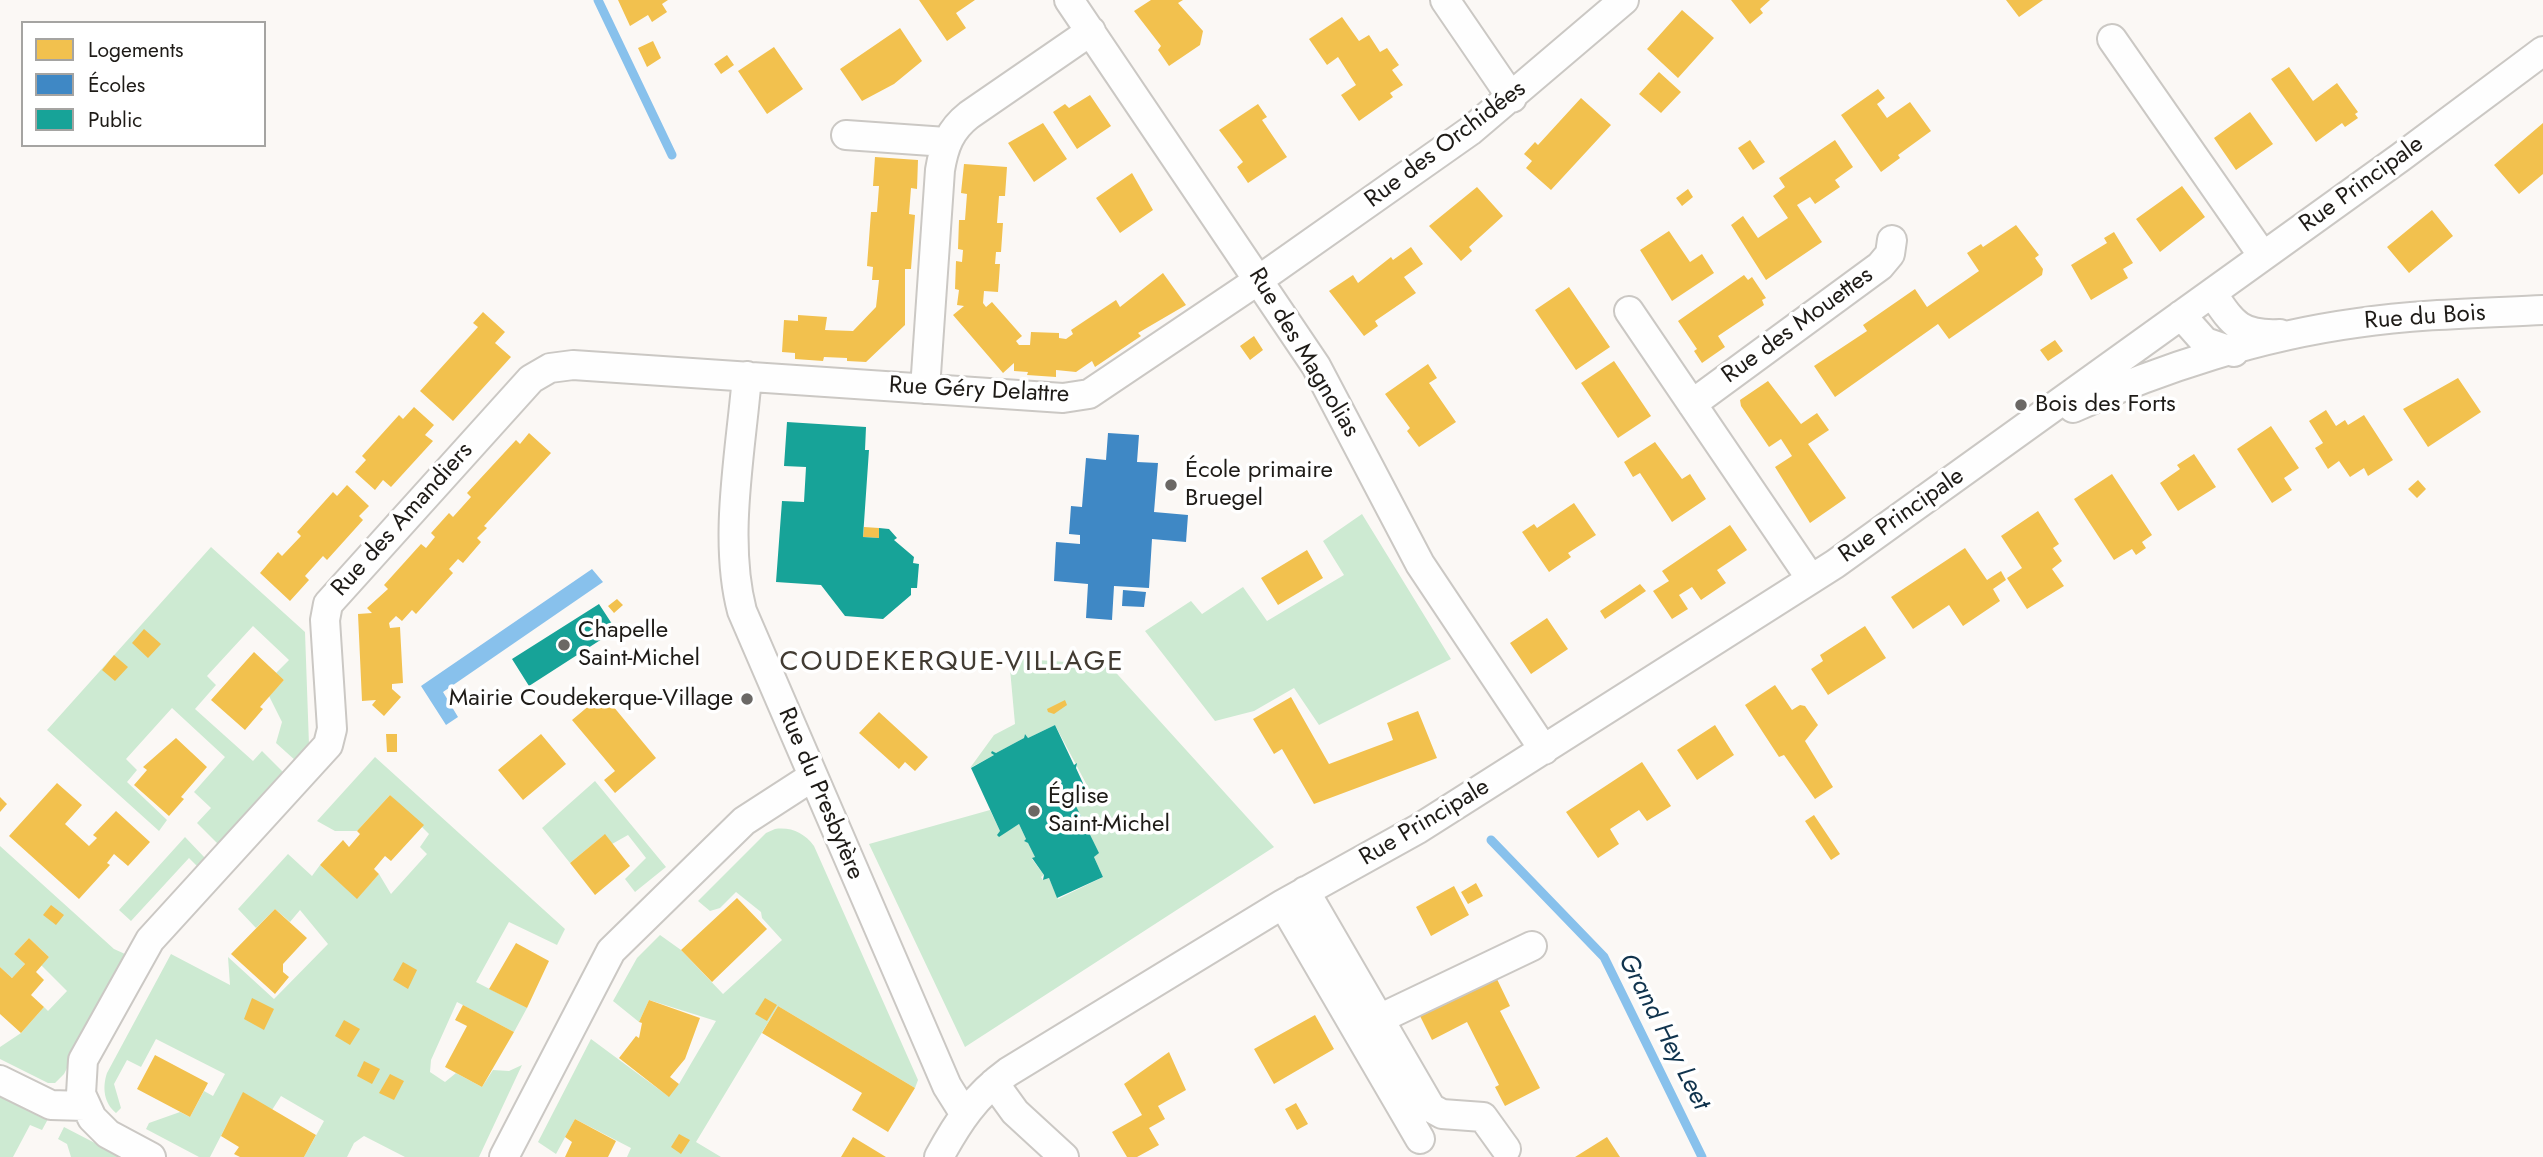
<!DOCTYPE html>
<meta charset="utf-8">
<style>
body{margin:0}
#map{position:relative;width:2543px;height:1157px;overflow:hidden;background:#fbf8f5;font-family:Jost,sans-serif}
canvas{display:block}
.legend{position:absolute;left:21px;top:21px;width:245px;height:126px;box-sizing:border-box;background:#fff;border:2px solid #a5a4a2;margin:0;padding:9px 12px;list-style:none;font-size:21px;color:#1e1b17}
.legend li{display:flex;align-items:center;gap:14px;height:35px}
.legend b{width:35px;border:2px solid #a5a4a2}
</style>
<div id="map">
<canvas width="2543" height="1157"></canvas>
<ul class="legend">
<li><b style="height:19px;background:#f2c14e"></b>Logements</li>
<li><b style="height:19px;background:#3f88c5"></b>Écoles</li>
<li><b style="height:19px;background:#17a398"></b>Public</li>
</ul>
</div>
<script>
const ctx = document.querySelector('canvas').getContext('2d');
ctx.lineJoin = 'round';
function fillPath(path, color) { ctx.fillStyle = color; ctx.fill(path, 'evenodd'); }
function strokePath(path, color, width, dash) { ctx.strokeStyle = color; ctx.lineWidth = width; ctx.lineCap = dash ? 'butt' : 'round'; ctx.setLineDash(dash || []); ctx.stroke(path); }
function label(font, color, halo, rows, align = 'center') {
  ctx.font = font + ' Jost,sans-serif'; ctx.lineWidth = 7; ctx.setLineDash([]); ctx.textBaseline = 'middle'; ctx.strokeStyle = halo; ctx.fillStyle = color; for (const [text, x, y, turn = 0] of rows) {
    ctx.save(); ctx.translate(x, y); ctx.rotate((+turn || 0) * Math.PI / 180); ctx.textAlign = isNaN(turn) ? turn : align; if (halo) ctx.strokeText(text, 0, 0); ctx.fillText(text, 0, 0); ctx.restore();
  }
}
fillPath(new Path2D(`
 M1362,514L1451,659L1319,725L1294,688L1254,711L1215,721L1145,631L1191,601L1202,614L1243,587L1267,621L1344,575L1323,541Z
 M211,547L305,632L309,745L296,761L276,743L282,722L269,696L284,680L276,673L289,660L253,626L207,676L216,685L195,709L253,761L262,751L284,773L218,844L197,823L211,808L194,792L225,757L172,708L126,759L137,770L127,782L167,820L159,831L47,730Z
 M1009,658L1109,665L1274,847L965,1047L869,844L990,810L1000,831L999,836L1019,824L1026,839L1024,841L1028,843L1035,857L1032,859L1044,875L1041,877L1043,880L1049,878L1058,899L1103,877L1094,857L1098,853L1072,798L1090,791L1055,725L1028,738L1025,734L1024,738L996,753L992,751L994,755L970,768L994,735L1015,724Z
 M375,757L565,929L557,945L509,922L476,982L527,1008L514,1032L457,1002L431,1060L430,1072L445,1082L456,1073L482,1087L493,1070L509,1071L522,1065L479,1157H405L364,1136L354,1143L347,1157H304L324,1121L281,1096L272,1110L243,1093L210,1157H199L146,1129L149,1123L180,1112L190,1117L204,1091L213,1096L225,1074L156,1039L141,1067L127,1060L114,1084L121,1108L116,1113C104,1103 102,1088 107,1073L171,954L230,985L228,957L274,999L328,944L300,910L290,922L275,909L256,928L238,909L288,854L312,876L320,865L357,898L379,874L391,894L427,854L420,847L429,834L390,795L357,831H335L317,821Z
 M595,781L666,867L635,892L625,879L646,858L628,835L612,844L604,835L570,863L542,828Z
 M775,829C792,827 804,833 814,846L918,1080L915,1088L778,1006L696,1142L721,1157H627L631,1148L575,1119L556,1154L538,1142L591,1039L668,1096L679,1084L716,1021L649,1000L639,1022L613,1001L637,958L660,935L681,950L723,994L782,940L762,918L761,912L736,892L720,908L710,911L698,901L766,833Z
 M185,837L205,858L198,867L189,858L131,921L119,910Z
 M0,846L114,949L125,954L64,1074L55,1083H48L0,1059V1047L21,1033L44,1007L48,1011L67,991L41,965L49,957L29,938L14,954L25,964L12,978L0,967Z
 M0,1093L48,1119L42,1130L30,1125L13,1157H0Z
 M64,1127L122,1157H71L67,1144L58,1139Z`), '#cdead2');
fillPath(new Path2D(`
 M592,569L603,582L443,692L458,717L446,725L421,686Z`), '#88c1ec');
fillPath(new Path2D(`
 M618,0H668L662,4L667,12L652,22L648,15L630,26Z
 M919,0H975L956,13L966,28L947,41Z
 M1151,0H1183L1178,3L1203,31L1200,45L1169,66L1158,50L1161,46L1134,11Z
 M1731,0H1770L1760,9L1763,13L1750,24Z
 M2006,0H2043L2019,17Z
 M1682,10L1714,38L1678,78L1647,49Z
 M1342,17L1359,41L1369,35L1380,52L1387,48L1399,65L1392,70L1403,85L1390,93L1393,97L1359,121L1341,95L1356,85L1338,57L1327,65L1309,39Z
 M900,28L922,61L894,84L862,101L840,69Z
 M653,41L661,58L647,67L638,48Z
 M774,47L803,89L767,114L738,71Z
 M727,55L734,65L721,74L714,64Z
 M2289,67L2313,101L2337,83L2358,112L2355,114L2358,118L2345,127L2342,123L2316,142L2271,79Z
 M1659,72L1681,92L1661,113L1639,94Z
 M1878,89L1885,98L1877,104L1887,118L1910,102L1931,131L1898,155L1900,158L1881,172L1841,115Z
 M1090,95L1111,126L1077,149L1053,112L1065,104L1069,108Z
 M1581,98L1611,125L1551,190L1526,168L1532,161L1524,154L1535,142L1538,145Z
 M1258,104L1267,117L1262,120L1287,157L1248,183L1237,167L1243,162L1219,130Z
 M2250,112L2273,144L2236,170L2214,138Z
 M1043,123L1067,159L1034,182L1008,143Z
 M2543,123V174L2519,194L2494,165Z
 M1750,140L1765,162L1753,170L1738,148Z
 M1835,140L1853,167L1835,180L1840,187L1815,204L1810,197L1797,205L1822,242L1766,280L1731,225L1743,216L1758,238L1788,218L1773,196L1785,187L1779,178Z
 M875,157L918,160L917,189L911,188L909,214L915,215L911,269H905V325L866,362L847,361V358L824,357L823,361L795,359V353L782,352L784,320L798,321V315L827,317L825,330L853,331L876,307L879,280H872L873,267L867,266L871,212H877L879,186H873Z
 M964,164L1007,167L1005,196H999L997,223H1003L1001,252H996L995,264H1000L998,292L984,291L983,303L986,307L992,302L1022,336L1016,341L1019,345H1030L1031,332L1059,333V338L1066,339L1073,334L1071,330L1116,300L1120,307L1163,273L1186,305L1138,333L1141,336L1095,367L1092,361L1076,372L1056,370V377L1027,375L1028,372L1014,371V363L1003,373L953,315L964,306L957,305L959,290L955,289L956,261L962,262L963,250L958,249L959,220H965L967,194L961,193Z
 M1132,173L1153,210L1120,233L1096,198Z
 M2182,186L2205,217L2160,252L2136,219Z
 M1477,187L1503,216L1469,247L1472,251L1461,261L1429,226Z
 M1688,189L1693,197L1682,206L1676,198Z
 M2432,210L2453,236L2409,273L2387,247Z
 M2016,225L2039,255L2035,258L2043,269L2042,275L1949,339L1938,324L1835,397L1814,366L1867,331L1863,325L1915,289L1927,307L1979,271L1967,253L1981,244L1983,247Z
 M1669,231L1690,262L1702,254L1714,273L1672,301L1640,250Z
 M2114,232L2133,263L2123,269L2128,278L2091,300L2071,265L2107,243L2104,238Z
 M1411,247L1423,264L1404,277L1416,293L1375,321L1378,326L1364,336L1329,291L1353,275L1358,283L1391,257L1393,260Z
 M1744,275L1748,280L1752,277L1766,298L1762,300L1764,305L1718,336L1725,347L1702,363L1694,351L1697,349L1678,321Z
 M1569,287L1610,347L1576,370L1535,310Z
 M483,312L505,332L495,343L511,357L453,421L420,391L478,327L473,323Z
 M1254,336L1263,350L1250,360L1240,346Z
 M2055,340L2063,351L2048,361L2040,350Z
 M1614,361L1651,416L1618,438L1581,383Z
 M1428,364L1437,378L1429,383L1456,422L1419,447L1407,431L1410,428L1385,394Z
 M2458,378L2481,412L2428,447L2403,409Z
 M1768,381L1801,424L1817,413L1829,430L1808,444L1846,498L1810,523L1775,467L1792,456L1781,439L1769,447L1741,406L1740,400Z
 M414,407L434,425L425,435L433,441L391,487L383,480L375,490L355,472L366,460L362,456L399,415L403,419Z
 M2326,410L2336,426L2345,420L2348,425L2364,415L2393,460L2368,476L2364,468L2350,477L2339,461L2328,469L2315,448L2323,443L2309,421Z
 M2271,426L2299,468L2284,478L2292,490L2272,503L2237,449Z
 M529,433L551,453L484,526L487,528L477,538L481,542L463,563L458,559L449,569L453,573L416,614L412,610L402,621L396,616L389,623L390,628L400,627L403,683L392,684V689L401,697L384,716L372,705L376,700L362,701L358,614L372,613L367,608L388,589L384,585L421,544L426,548L435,537L431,533L449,513L453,517L471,497L467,493L516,440L520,444Z
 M1655,442L1682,479L1690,474L1706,499L1672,522L1640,473L1633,477L1624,462Z
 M2194,454L2216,487L2178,511L2160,483L2180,469L2177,465Z
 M2112,474L2152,535L2142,542L2146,548L2136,555L2132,549L2114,560L2074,499Z
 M2418,480L2426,489L2417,498L2408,489Z
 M347,485L369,506L359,516L363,520L327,560L323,556L305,576L309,580L290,601L260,573L278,552L282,556L301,536L297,532L333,492L337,496Z
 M1574,503L1596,535L1568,553L1571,557L1549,572L1522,532L1534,524L1537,528Z
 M2038,511L2059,544L2053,548L2062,561L2052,569L2064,586L2027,609L2007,578L2022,568L2001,536Z
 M1730,525L1747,550L1717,570L1726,583L1701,600L1692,587L1679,595L1688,609L1672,619L1653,591L1669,581L1662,571Z
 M864,527L879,528V538L863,537Z
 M1965,548L1987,580L2001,571L2006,580L1993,589L2000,601L1963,626L1949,605L1913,629L1891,597Z
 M1307,550L1323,578L1278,605L1261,578Z
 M1640,584L1646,591L1605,619L1600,611Z
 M617,599L623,605L614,613L608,606Z
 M1547,618L1568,649L1531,674L1510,643Z
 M1865,626L1886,658L1828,695L1811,669L1823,661L1820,655Z
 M144,629L161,644L148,658L132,643Z
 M254,652L284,680L260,707L263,709L245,730L211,700Z
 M114,655L128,667L115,681L102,670Z
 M1775,685L1792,710L1800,705L1805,706L1818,725L1805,741L1833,787L1815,799L1784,755L1779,757L1745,705Z
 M603,694L656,758L615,793L604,780L615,771L572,720Z
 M1291,697L1329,764L1393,740L1387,723L1418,711L1437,758L1314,804L1282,749L1274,754L1253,719Z
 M1065,700L1067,705L1054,714L1048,712L1047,709Z
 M879,712L928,757L915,771L905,762L899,769L859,733Z
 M1715,725L1734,755L1697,780L1677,750Z
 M386,734H397V752H387Z
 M541,734L566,764L523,800L498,770Z
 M176,738L207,767L181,797L184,799L169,816L134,785L147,770L143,767Z
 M1642,762L1671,806L1647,821L1639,810L1610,829L1619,844L1598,858L1566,812Z
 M57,783L82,805L65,824L89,846L97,838L93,835L116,811L150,842L128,866L114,854L107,863L110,865L79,899L9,836Z
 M390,795L424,825L391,861L385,856L374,869L379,874L357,899L320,865L343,840L349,847L360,834L357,831Z
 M0,797L7,804L0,812Z
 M1814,815L1840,854L1831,860L1805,821Z
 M605,834L630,866L595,895L570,863Z
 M1476,883L1483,896L1468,904L1461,892Z
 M1454,886L1469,915L1431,936L1416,907Z
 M737,898L767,929L712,982L681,950Z
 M51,905L64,915L56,925L43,915Z
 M275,909L307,938L283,964V972L289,977L275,994L231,954Z
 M29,938L49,957L36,972L44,980L31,995L44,1007L21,1033L0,1014V967L12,978L25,964L14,954Z
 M516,943L549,961L527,1008L489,989Z
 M403,962L417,970L408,989L393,980Z
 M1495,975L1510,1006L1500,1011L1540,1088L1505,1106L1495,1087L1499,1085L1467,1022L1432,1040L1419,1014Z
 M252,998L274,1009L264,1030L244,1019Z
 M765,998L777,1005L767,1021L755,1014Z
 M649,1000L700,1018L685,1059L670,1077L679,1084L669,1097L619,1058L636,1036L639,1038L642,1023L639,1022Z
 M463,1005L514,1032L482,1087L445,1067L467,1026L455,1020Z
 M778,1006L915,1088L888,1132L852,1110L862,1093L762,1033Z
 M1315,1015L1334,1049L1274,1084L1254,1049Z
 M344,1020L360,1029L350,1045L335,1036Z
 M1169,1052L1186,1090L1158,1106L1165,1119L1149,1128L1159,1145L1137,1157H1127L1112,1132L1142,1115L1124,1084Z
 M155,1055L208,1083L190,1117L137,1089Z
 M364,1061L380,1069L372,1084L357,1076Z
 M390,1074L404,1081L394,1100L379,1093Z
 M243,1092L316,1135L304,1157H240L234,1154L239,1147L221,1136Z
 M1296,1103L1308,1124L1297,1130L1285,1109Z
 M575,1119L616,1141L608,1157H565L572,1142L565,1137Z
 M679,1134L690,1140L681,1154L671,1147Z
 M853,1137L886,1157H841Z
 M1607,1137L1620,1157H1575Z`), '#f2c14e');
fillPath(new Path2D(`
 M1108,433L1139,435L1137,462L1158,463L1154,512L1188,515L1186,542L1152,539L1149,588L1114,586L1112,620L1086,618L1088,584L1054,581L1056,542L1080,544V535L1069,534L1071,506L1082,507L1086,458L1106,460Z
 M1123,590L1146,592L1144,607L1122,606Z`), '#3f88c5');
fillPath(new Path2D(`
 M787,422L866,427L865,450H869L863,537L879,538V528L889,529L897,538L894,540L914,557L913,563L919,564L917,588H911V595L883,619L845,616L821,585L776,582L782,501L804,502L806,467L784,466Z
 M599,604L616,630L529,686L512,659Z
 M1055,725L1074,765L1077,763L1076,768L1087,792L1072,798L1099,853L1094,857L1103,877L1057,898L1049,878L1043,880L1044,875L1032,858L1035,857L1028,843L1024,841L1026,839L1019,824L999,837L997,835L1000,831L971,768L994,755L991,753L992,751L996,753L1024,738L1025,734L1028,738Z`), '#17a398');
strokePath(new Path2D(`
 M598,0L672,155
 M1491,840L1604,957L1702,1157`), '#88c1ec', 9);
const minor = new Path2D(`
 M1069,0L1316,366L1420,564L1544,750
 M1445,0L1512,98
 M2112,39L2263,256
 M846,135L946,142
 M2212,293C2233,324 2240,336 2280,334
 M1629,311L1811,579
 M2181,315L2205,342L2234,352
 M747,376C741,450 723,539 742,611L947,1086L964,1113
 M925,389L940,170C944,146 950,130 969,115L1091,31
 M1692,404L1880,266L1890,254L1892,240
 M2073,408C2161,368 2261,336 2357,323C2419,314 2481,313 2543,310
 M1305,891L1431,1108L1442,1114L1483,1117L1506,1149
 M1283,904L1420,1139
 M1379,1019L1532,946
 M0,1080L51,1105L85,1106
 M994,1083L1015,1112L1064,1157
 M151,1157L108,1134L92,1118L81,1094L83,1060L150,940L328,745L332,729L325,620L328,604L531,379L550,368L573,365L1063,398L1089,394L1260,279L1470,131L1624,0
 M504,1157L611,951L744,821L812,777
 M939,1157C958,1122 975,1096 1008,1072L1283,904L1418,829L1835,564L2401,157L2543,51`);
strokePath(minor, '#cbc8c4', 32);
strokePath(minor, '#fefefe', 28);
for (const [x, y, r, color] of [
 [2021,405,7,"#6b6865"],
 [1171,485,7,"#6b6865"],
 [564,645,7,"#6b6865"],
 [747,699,7,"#6b6865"],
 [1034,811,7,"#6b6865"]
]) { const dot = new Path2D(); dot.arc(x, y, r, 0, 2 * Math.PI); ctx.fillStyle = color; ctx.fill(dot); strokePath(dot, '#fff', 2.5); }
label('24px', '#1e1b17', '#fff', [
 ["Rue des Orchidées",1446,145,-37],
 ["Rue Principale",2362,185,-36],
 ["Rue du Bois",2425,318,-4],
 ["Rue des Mouettes",1798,326,-36],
 ["Rue des Magnolias",1303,353,59],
 ["Rue Géry Delattre",979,391,3],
 ["Rue Principale",1902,516,-35],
 ["Rue des Amandiers",403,520,-48],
 ["Rue du Presbytère",820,794,67],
 ["Rue Principale",1425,823,-31]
]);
label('24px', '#1e1b17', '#fff', [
 ["Bois des Forts",2035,405],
 ["École primaire",1185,471],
 ["Bruegel",1185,499],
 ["Chapelle",578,631],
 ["Saint-Michel",578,659],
 ["Mairie Coudekerque-Village",733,699,"right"],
 ["Église",1048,797],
 ["Saint-Michel",1048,825]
], 'left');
label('italic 26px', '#10334d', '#fff', [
 ["Grand Hey Leet",1663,1032,63]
]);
ctx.letterSpacing = '2px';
label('28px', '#423b32', '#fff', [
 ["COUDEKERQUE-VILLAGE",952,663]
]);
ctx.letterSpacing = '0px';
</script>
